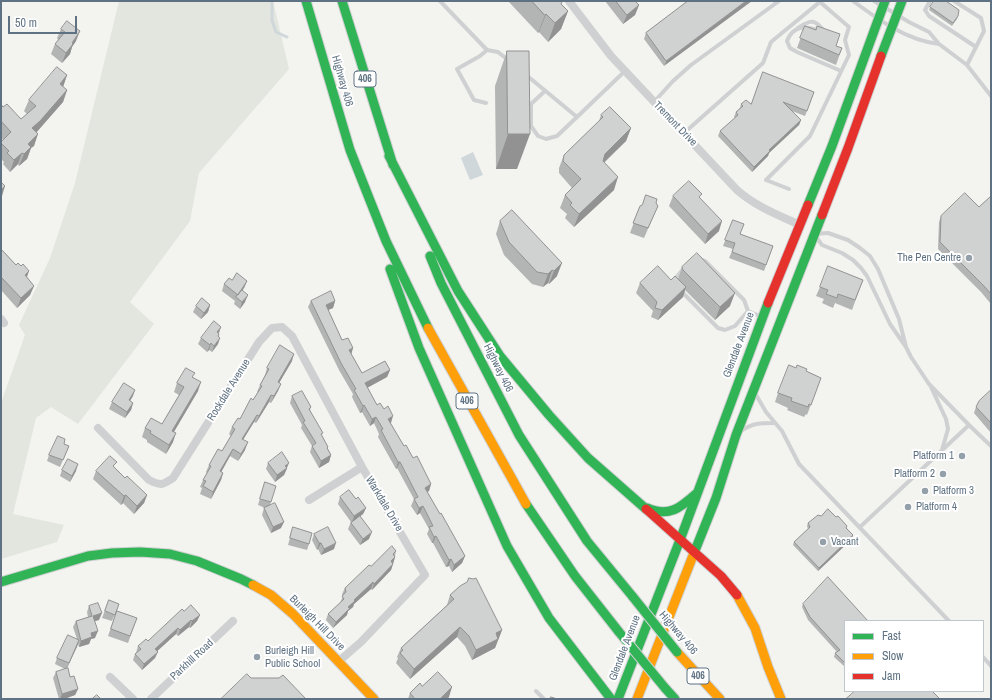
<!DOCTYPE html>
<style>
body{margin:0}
#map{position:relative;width:992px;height:700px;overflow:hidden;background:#f3f3f0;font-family:"Archivo Narrow",sans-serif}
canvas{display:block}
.frame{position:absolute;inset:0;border:2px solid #5f7283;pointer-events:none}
.legend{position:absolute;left:844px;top:620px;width:140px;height:72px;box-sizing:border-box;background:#fff;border:1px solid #bfc7cd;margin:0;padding:5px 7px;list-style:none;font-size:12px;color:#5f7283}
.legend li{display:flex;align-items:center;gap:8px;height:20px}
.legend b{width:20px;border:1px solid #bfc7cd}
.scale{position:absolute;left:8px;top:16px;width:69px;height:18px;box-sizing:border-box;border:2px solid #5f7283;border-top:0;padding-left:5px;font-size:12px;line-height:14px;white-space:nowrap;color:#5f7283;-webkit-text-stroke:3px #fff;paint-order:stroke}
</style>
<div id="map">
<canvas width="992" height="700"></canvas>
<div class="frame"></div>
<ul class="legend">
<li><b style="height:5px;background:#30b455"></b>Fast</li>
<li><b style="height:5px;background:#ff9f0a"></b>Slow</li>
<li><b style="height:5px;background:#e5322d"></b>Jam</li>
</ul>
<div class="scale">50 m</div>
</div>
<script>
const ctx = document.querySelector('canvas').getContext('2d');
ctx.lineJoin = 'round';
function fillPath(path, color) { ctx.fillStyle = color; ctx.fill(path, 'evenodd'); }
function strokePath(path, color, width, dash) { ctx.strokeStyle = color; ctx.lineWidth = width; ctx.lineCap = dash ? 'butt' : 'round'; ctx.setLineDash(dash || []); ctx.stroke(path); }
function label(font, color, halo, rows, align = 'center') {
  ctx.font = font + ' "Archivo Narrow",sans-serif'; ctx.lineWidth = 4; ctx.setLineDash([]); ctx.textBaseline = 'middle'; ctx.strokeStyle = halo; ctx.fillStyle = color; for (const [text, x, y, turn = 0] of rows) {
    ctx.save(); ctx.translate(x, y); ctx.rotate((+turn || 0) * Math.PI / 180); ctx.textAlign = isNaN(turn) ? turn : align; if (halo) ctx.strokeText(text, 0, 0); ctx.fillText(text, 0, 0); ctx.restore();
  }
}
fillPath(new Path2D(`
 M119,1H273L289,69L199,173L190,221L130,302L154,324L78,424L51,407L36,418L13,514L64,525L57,542L1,559V403L25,335L19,325L50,258L75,183Z`), '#e2e6de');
fillPath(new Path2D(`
 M473,152L483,175L470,180L461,158Z`), '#cfd7da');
strokePath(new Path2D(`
 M272,1V20L276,32L287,37`), '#cfd7da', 3);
const fast = new Path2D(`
 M306,1L350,150L386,241L428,328
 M342,1L393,165
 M881,56L902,1
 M389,156L458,291L500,356L549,415L588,458L646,509
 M808,205L832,146L885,1
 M430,256L441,283L519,435L587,541L633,597
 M390,269L419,348L507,546L549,618L611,699
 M526,504L575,576L619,632
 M647,508C670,518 681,507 698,492
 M694,553L716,498L736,435L822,215
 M1,582L88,556L112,553L140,552L170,554L197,561L241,579L253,585
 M665,688L675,699
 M618,699L680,540L768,303`);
const slow = new Path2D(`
 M428,328L526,504
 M253,585L271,595L293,614L374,699
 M737,595L755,628L768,667L781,699
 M677,652L720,699
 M637,699L694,553`);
const jam = new Path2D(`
 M822,215L848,148L881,56
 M768,303L808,205
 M646,509L721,576L737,595`);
strokePath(fast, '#ced0d1', 11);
strokePath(slow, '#ced0d1', 11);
strokePath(jam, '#ced0d1', 11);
strokePath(new Path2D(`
 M440,1L487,50
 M853,1C879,20 906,40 939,44
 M874,1L909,22L929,32L939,44L967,65L991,96
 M930,1L925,10L929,16L976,47
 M954,1L981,18L984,31L967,65
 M798,28C811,19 815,19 825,32
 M820,31C805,25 793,26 787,41L790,48L797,52L841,71
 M525,74L577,117L625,71
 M545,91L531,104V126L538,136L546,139L557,136L577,117
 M654,102L673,81L691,65L779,1
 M486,103L474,100L457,69L480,56L487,50L498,52L508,60
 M684,133L763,63L771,42L821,1
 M789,189L766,180L810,136L849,55L845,40L849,27L820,2
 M700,259L705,261L744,300L748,311L762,317
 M674,280L684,268
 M680,290L718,328L725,330L735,326L748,311
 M906,347L899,319L878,269L870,256L860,248L848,240L828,233L814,234L822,245L842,253L853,260L861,268L867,276L890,324L906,347L911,357L929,384L969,425L991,446
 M931,387L946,419L948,429L942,450
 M755,393L766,412L782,431L799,464L949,621
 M741,431C752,423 761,423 774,423
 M860,527L969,425
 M983,657L991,666
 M536,691L544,699`), '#cfd0d1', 4);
strokePath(new Path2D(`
 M569,1L611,56L737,190C755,206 778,215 800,225
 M1,319L4,323
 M98,428L149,480C161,486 162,485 173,478L259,342L272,328L282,327L292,336L362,467L425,575L361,642L338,662
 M309,500L362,467
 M110,677L133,699
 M151,699L233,621`), '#cfd0d1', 8);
strokePath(fast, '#30b455', 9);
strokePath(slow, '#ff9f0a', 9);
strokePath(jam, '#e5322d', 9);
const fastBridge = new Path2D(`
 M633,597L677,652
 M619,632L665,688`);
strokePath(fastBridge, '#cecfcf', 11, []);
strokePath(fastBridge, '#30b455', 9);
fillPath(new Path2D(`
 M508,1H561V4L568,11L561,29L548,42L539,32L538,33Z
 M605,1H635L639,5L635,15L623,24Z
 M688,1L664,66L644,39L646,33Z
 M930,7L958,16L957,19L952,26L929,10Z
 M805,26L816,30L836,46L842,48L836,65L797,48Z
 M61,29L76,41L72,47L70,54L62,63L51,54L55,44L58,40L57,38Z
 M507,51L517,169H496L495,86Z
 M67,75L63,87L67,90L63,102L36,132L34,146L31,148L27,159L19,166L18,164L10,172L3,164L4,162L1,159V142L3,140L1,137V104L3,107L21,119L27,114L24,111L29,100Z
 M814,92L805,116L792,111L801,120L799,125L769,153L768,156L752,172L718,136L720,131L735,118L734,117L736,112L740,108L741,104H751Z
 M601,115L631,128L626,141L604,163L614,190L574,227L565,218L567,214L560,208L565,195L572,188L559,173V168L564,155L599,121Z
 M673,196L700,198L719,231L705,244L669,206Z
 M991,196V304L981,292L938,249L939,222L941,216L979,207Z
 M656,203L658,206L644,238L630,233L640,206Z
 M512,210L557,276L549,284L548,283L543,287L532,284L504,255L496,234L500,221Z
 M733,220L740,234L773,246L764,271L729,258L733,249L723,246Z
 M1,249L27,277L34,286L30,295L17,308L1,290Z
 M682,267L730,306L715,320L685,290L683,297L658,320L651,317L653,311L636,293L640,283L678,279Z
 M232,280L247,281L244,288L242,291L245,302L240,309L234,304L235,301L222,291L224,284Z
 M863,280L852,310L835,303L833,308L822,303L824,299L816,296L820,287Z
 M311,301H335L333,308L328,310L342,340L353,348L351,354L362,373L390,370L387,377L367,388L377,405L391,423H390L404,446L431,484L429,491L427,492L465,556L462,563L452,572L449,566L446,567L433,543H432L427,534L429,529L420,513L417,515L411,506L414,499L397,468L396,469L378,437L379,434L374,423L370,426L362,412L360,413L352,397L353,394L339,370L308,307Z
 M210,305L208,312L201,319L193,312L196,306Z
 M219,333L218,344L212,352L209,350L207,352L198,344L201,338Z
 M292,361L279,383L278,391L271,403L269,402L256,423L254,422L243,440L245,450L238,461L230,456L221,472L223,473L221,480L211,499L200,494L202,488L200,487L203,480L207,473L206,472L209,465L222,451L231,436L229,434L232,427L240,419L253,400L258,392H257L260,385L265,375L267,368Z
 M806,371L821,378L807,415L806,414L804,417L787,410L788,408L775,402L778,393Z
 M193,377L198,391L174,432L173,442L166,454L147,442V440L142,437L145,428L162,424L179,395L174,392L177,383Z
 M991,390V433L974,413L976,407Z
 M133,396L130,401L133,403L131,410L125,418L109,409L112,402Z
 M292,396L311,407L310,410L322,436L328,447V449L331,455L329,462L319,468L310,452L312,446L301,428L302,425L290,403Z
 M64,444L69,446L60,467L47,461L49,455Z
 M268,463L287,469L284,475L275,482L266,469Z
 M114,468L125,478L147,495L144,503L134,514L123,503L121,505L93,479L96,471Z
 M62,470L76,471L70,482L60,476Z
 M265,482L271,502L270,505L281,528L271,533L262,515L264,508H265L258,505Z
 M340,497L356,499L366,508L363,514L360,516L369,539L360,545L348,529L351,522L338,504Z
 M821,516L836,517L847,528L852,539L818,571L793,545L794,542L808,529L807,526L808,523Z
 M293,527L309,544L307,550L288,545Z
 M314,534L334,549L321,555L318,549L317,550L312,540Z
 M396,551L395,556V557L391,570L372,590L371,589L354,604L353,607L348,611L347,615L333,628L326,620L328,614L340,603L343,596L342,594L345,588L371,566Z
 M450,595L502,630L495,648L472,660L465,646L457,637L410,679L396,663L398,658L397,657L401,648L447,605Z
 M109,600L119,604L112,621L102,618Z
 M803,604L845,621V667L834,657L835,653L837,652L808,620L802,607Z
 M89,606L99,620L95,621V638L91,639L89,644L79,647L78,644L67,669L70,677L78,689L75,695L64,699H59L53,678L56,672L65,669L55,664L57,658L77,639L73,627L76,621L88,617L87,612Z
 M117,611L137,618L128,643L108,636Z
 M200,615L197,621L190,628L189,627L178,636L176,634L157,651L155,658L142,670L133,660L135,654L136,653L138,646Z
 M422,686L449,697L447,699H408L410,693Z`), '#b3b4b4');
fillPath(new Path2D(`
 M746,1H752L664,66L666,61Z
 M639,5L635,15L623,24L627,15Z
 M568,11L561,29L548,42L555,23Z
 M546,14L539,32L538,33L545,15Z
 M80,31L76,41L72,47L70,54L62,63L66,53L72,43Z
 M67,75L63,87L60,84Z
 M67,90L63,102L36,133L32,128Z
 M801,120L799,125L769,153L768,156L752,172L754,167L769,150Z
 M631,128L626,141L600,166L605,154Z
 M38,134L34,146L31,148L27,159L19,166L28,144Z
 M508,134H530L517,169H496Z
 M22,153L18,164L10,172L14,160Z
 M618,177L614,190L574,227L579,214Z
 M5,186L2,196L1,197V190Z
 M722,221L719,231L705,244L708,234Z
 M562,263L557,276L549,284L554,271Z
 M552,270L548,283L543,287L548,274Z
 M29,271L26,280L25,275Z
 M247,281L244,288L237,298L238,295Z
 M34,286L30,295L17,308L21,298Z
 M686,287L683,297L658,320L662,310Z
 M735,293L730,306L715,320L720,307Z
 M248,295L245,302L240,309L242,302Z
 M335,301L333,308L323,312L326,305Z
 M210,305L208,312L201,319L204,313Z
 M221,327L219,333L217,332Z
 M220,338L218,344L212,352L214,346Z
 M211,343L209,350L207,352L210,345Z
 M353,348L351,355L349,350Z
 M294,354L292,361L275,390L278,382Z
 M390,370L387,377L363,390L365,383Z
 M201,382L198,391L169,440L172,431Z
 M281,384L278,391L271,403L274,396Z
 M135,390L133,396L126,407L129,400Z
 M271,395L269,402L256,423L259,416Z
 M133,403L131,410L125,418L127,412Z
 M364,405L362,412L360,413L363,406Z
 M257,415L254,422L239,446L242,439Z
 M393,416L391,423L385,426L388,419Z
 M376,417L374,423L370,426L372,419Z
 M176,433L173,442L166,454L169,445Z
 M248,442L245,450L238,461L241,454Z
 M233,449L230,456L218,478L220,471Z
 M331,455L329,462L319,468L321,461Z
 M398,462H400L397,468L396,469Z
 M289,463L284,475L275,482L277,475L285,466Z
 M78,464L76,471L70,482L72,476Z
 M223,473L221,480L211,499L213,492Z
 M431,484L429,491L422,495L425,488Z
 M126,495L123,503L121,505L124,496Z
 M147,495L144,503L134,514L137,506Z
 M423,506L420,513L417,515L419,508Z
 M366,508L363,514L352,523L354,516Z
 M284,522L281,528L271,533L273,527Z
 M372,532L369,539L360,545L363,539Z
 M853,535L852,539L818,571L819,568Z
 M436,536L433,543H432L434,537Z
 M319,543H321L318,549L317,550Z
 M336,543L334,549L321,555L324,549Z
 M465,556L462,563L452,572L454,565Z
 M395,557L393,564L391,561Z
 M451,559L449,566L446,567L449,560Z
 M393,564L391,570L372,590L374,584Z
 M373,582L371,589L354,604L353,607L348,611L347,615L333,628L336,622L354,600Z
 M102,613L99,620L91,622L93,616Z
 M200,615L197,621L190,628L192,621Z
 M191,620L189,627L178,636L180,630Z
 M460,627L457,637L410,679L414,669Z
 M178,628L176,634L153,655L155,649Z
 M502,630L495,648L472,660L476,650L496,633Z
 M98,631L95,638L91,639L89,644L79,647L81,641L91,633Z
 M79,640L77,647L66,669L69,663Z
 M158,652L155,658L142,670L144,664Z
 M452,687L449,697L447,699H440Z
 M78,689L75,695L64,699H60L62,694Z`), '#929292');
const building = new Path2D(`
 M532,1H561L562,2L561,4L568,11L555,23L546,14L545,15Z
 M616,1H635L639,5L627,15Z
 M688,1H746L666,61L646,33Z
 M934,1H946L959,10L958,16L953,23L930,7Z
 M67,21L80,31L72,43L73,44L66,53L55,44L65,32L61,29Z
 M805,26L816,30L817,26L840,34L836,46L842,48L839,55L800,38Z
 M507,51H529L530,134H508Z
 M57,67L67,75L60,84L67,90L40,121L32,128L38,134L28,144L31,147L24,154L22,153L14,160L7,153L9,151L1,143V142L11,132L1,121V104L3,107L7,104L21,119L36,106L29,100Z
 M763,72L814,92L807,111L783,102L801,120L769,150L770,151L754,167L720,131L738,115L736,112L743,106L741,104L746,100L751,104Z
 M610,107L631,128L605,154L603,161L618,177L579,214L570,205L572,203L565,195L581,179L563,161L564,155L603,117L601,115Z
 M689,181L702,194L699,197L722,221L708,234L673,196Z
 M1,182L5,186L1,190Z
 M965,193L979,207L991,196V294L983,285L940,242L941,216Z
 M646,195L657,199L656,203L658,206L648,228L633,223L640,206L642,205Z
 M512,210L562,263L554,271L552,270L548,274L537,272L509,242L500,221Z
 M733,220L744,224L740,234L773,246L766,265L732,252L735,243L725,240Z
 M1,249L16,265L18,263L21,266L23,264L29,271L25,275L34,286L21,298L1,277Z
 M697,253L735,293L720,307L683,270L682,267Z
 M658,266L671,280L675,276L686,287L662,310L655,308L657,302L640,283Z
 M828,266L863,280L855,300L838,294L837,298L826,294L828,290L820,287Z
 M237,273L247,281L238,295L224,284L229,278L232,280Z
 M242,290L248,295L242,302L236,297Z
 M331,291L335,301L326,305L342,340L348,338L353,348L349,350L362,373L385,361L390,370L365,383L377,405L380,403L384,409L388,406L393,416L388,419L404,446L406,445L413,458L417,456L431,484L425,488L440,514L441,513L465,556L454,565L451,559L449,560L436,536L434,537L429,527L433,526L423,506L419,508L414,499L418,497L400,462H398L381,430L383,429L376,417L372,419L364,405L363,406L354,390L356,389L341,363L311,301Z
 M202,298L210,305L204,313L196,306Z
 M214,321L221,327L217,332L219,334L218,336L220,338L214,346L211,343L210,345L201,338Z
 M280,345L294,354L278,382L281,384L274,396L271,395L259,416L257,415L242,439L248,442L241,454L233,449L220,471L223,473L213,492L203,486L206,481L203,480L211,466L209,465L218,449L222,451L235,429L232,427L238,418L240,419L251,398L253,400L262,386L260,385L269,369L267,368Z
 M789,365L796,368L797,365L807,369L806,371L821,378L811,405L809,404L808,407L791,401L792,398L778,393Z
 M186,368L195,373L192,377L201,382L172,431L176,433L169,445L150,433L151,431L145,428L151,418L162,424L184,387L177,383Z
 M124,383L135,390L129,400L133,403L127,412L112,402Z
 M991,390V423L976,407L979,401Z
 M302,391L311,407L309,409L323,433L321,434L328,447L327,448L331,455L321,461L312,446L316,443L303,422L305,421L292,396Z
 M58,436L65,439L64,444L69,446L63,460L49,455Z
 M282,452L289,463L285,466L287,468L277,475L268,463Z
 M110,456L117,462L113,466L125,478L127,476L147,495L137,506L126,495L124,496L96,471Z
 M68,459L78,464L72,476L62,470Z
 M265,482L276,486L271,502L260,499Z
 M349,490L356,499L358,497L366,508L354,516L340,497Z
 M275,503L284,522L273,527L264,508Z
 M828,509L836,517L838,516L847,526L846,528L853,535L819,568L794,542L810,527L808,523L818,515L821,516Z
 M360,516L372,532L363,539L351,523Z
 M293,527L312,533L309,544L290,538Z
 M328,527L336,543L324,549L321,543H319L314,534Z
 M392,546L396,551L393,554L395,557L391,561L393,564L374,584L373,582L354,600L355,601L348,607L350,608L336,622L328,614L344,599L342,596L346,592L345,588L369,565L371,566Z
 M828,577L868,621H845V663L835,653L840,650L810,617L803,604Z
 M469,578L473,579L476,578L502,630L496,633L498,639L476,650L469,636L460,627L414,669L400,653L403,650L401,648L454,599L450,595L460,586L467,582Z
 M109,600L119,604L115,615L105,611Z
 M98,603L102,613L93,616L98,631L91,633L92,637L81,641L76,621L92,616L89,606Z
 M191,605L200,615L192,621L191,620L180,630L178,628L155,649L158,652L144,664L135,654L141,649L138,646L146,639L148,641L182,609L184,611Z
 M117,611L137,618L130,636L111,629Z
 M68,635L79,640L69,663L57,658Z
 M68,668L70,677L74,676L78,689L62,694L56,672Z
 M438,672L452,687L440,699H415L410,693L420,683L422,686Z
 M247,674L251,678H279L283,675L306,699H221Z
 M855,691H932L940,699H846Z
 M97,695L101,699H92Z
 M551,697L557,699H550Z`);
fillPath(building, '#d0d1d1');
strokePath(building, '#929292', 1);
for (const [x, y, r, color] of [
 [969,258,4,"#939fa9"],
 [962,456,4,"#939fa9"],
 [943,474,4,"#939fa9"],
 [925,491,4,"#939fa9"],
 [908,507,4,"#939fa9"],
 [823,542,4,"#939fa9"],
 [257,657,4,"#939fa9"]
]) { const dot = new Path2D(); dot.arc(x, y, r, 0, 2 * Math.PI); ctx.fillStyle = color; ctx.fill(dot); strokePath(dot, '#fff', 1.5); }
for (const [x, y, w] of [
 [365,79,22],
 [467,401,22],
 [698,676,22]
]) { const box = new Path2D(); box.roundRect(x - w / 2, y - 8, w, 16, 3); ctx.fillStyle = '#fff'; ctx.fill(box); strokePath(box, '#5f7283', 1); }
label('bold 10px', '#5f7283', null, [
 ["406",365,79],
 ["406",467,401],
 ["406",698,676]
]);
label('11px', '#5f7283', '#fff', [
 ["Highway 406",342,81,74],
 ["Tremont Drive",675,124,46],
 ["Glendale Avenue",739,345,-69],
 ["Highway 406",498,368,63],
 ["Rockdale Avenue",229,390,-58],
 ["Warkdale Drive",384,504,59],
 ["Burleigh Hill Drive",317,623,45],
 ["Highway 406",678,633,50],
 ["Glendale Avenue",625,648,-69],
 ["Parkhill Road",192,660,-43]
]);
label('11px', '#5f7283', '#fff', [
 ["The Pen Centre",961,258,"right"],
 ["Platform 1",954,456,"right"],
 ["Platform 2",935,474,"right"],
 ["Platform 3",933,491],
 ["Platform 4",916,507],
 ["Vacant",831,542],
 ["Burleigh Hill",265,651],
 ["Public School",265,664]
], 'left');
</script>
